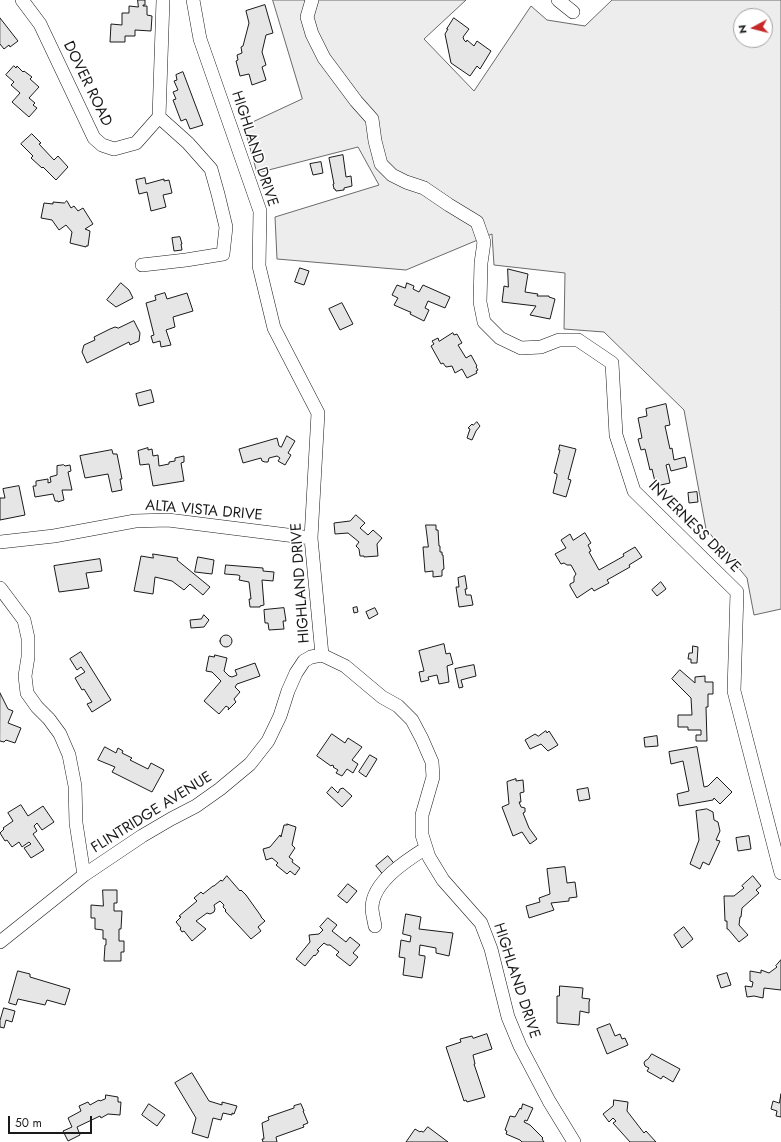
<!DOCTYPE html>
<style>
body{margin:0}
#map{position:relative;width:781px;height:1142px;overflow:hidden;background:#fff;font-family:Jost,sans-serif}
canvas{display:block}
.north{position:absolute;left:733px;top:8px;width:40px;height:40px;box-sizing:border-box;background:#fff;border:1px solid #a3a3a3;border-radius:50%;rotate:263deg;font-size:11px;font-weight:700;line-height:16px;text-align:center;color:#1a1a1a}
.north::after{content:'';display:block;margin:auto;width:14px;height:18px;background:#c62828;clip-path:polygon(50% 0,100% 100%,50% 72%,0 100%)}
.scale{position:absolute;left:8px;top:1116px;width:84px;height:18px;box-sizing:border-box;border:2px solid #1a1a1a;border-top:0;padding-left:5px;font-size:12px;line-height:14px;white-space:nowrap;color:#1a1a1a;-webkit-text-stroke:3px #fff;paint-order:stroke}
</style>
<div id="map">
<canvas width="781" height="1142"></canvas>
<div class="north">N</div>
<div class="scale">50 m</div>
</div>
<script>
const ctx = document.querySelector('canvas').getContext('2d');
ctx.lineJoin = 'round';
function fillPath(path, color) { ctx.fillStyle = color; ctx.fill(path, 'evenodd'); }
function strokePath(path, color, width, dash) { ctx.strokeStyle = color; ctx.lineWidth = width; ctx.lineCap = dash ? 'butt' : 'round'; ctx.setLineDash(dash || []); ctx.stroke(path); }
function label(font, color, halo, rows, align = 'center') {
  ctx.font = font + ' Jost,sans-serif'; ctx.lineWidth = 3; ctx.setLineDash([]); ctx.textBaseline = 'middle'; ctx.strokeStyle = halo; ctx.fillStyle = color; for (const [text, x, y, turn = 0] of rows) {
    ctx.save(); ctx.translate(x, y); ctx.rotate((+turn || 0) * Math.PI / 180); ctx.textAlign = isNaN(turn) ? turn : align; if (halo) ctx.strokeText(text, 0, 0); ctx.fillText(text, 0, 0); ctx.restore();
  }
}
const built = new Path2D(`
 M273,0H466L424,39L474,91L531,6L547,20L585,26L612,0H781V609L754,615L747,578L706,529L684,410L604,332L564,329L565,273L494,265L492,234L406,270L277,259L275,217L379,185L358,147L257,173L244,126L302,99ZM741,16H765V40H741Z`);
fillPath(built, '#ededed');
strokePath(built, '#6a6a6a', 1);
const building = new Path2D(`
 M138,0H145V5H143V6H147V15L152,16L151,31L135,30V36H125V42H110L111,24L122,25V13H129V6L138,7Z
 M265,5L273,33L266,35L262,52L266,65L262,67L266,80L252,85L249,74L240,76L236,61L238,60L237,55L242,53L241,47L243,46L249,23L246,11Z
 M0,18L18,41L10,47L9,45L4,49L0,44Z
 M454,18L469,29L463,37L464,40L466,42L467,40L474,46L477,41L491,51L480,69L477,66L470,76L451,63L445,34L448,29H447Z
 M14,66L16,68L17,66L23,72L24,71L32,77L30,79L39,87L29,98L35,103L33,105L37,108L29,117L12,102L20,93L11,85L14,82L6,75Z
 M183,72L203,125L190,129L186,119L181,121L173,100L176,99L173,92L178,90L174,81L177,80L176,75Z
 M32,134L41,143L39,144L54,160L58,156L68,167L56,180L43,167L42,168L31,158L33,156L21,144Z
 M343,155L346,177L351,176L352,186L344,188V190L336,191L335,189H334L333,184H334L329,158Z
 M321,162L323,173L313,175L310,164Z
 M145,178L146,184L164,179V181L169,180L172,193L163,195L166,207L151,211L147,192L139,194L136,180Z
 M67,201L71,208L74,206L78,211L83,208L93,224L85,229L90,231L88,246H86V247L70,243L72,232L66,225L59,230L52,220L41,218L44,203L53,204V202L64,203Z
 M180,237L182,244H181L182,250L174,251L172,238Z
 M300,268L309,271L304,285L295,282Z
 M508,269L528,274L525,292L538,294L537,296H549V297L555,299L550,319L530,315L536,306L502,302L504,286L508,287Z
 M121,283L129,290L133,298L116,307L107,300Z
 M407,283L414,286L413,289L419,292L423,285L450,297L445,308L428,301L425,308L429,310L424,321L410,314L411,312H410L394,305L398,298L392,295L397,285L405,288Z
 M165,293L167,299L187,293L193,311L173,317L175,327L166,330L171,345L161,347L160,341L153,343L151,336L154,335L146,303L156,300L155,296Z
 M342,303L353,324L340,330L329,309Z
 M134,321L140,333L139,341L130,345L129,342L87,363L82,352L84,345L95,340L94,337L110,329L115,327L118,328Z
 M453,333L454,335L457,334L462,343L458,345L466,358L471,355L477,366L476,367L478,370L476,371L477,373L467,378L462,369L455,373L452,366L446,367L443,363L441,364L431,346L434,344L432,341L438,338L439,341Z
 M151,390L154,402L139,406L136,394Z
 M666,404L670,425L665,426L670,449L672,448L674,460L685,457L687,467L671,471L669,464L666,465L670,483L656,486L652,469L650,470L645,449L641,450L638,439L642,438L638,418L647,416L646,409Z
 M477,422L480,426L476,431L472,440L467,438L470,429L468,428L472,424L473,425Z
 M287,436L295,441L288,453L291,455L285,465L278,461L280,458L277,456L269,458L268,462H265L262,461L261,458L243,463L239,449L277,438L279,446L281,447Z
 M560,445L576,449L568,479L571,480L566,497L553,493L557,476V474L554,473L560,450H559Z
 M148,448V450L152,449L153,456L158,455L159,466L169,464V462L175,461V458L184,456V462L181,463L184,481L153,486L149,464L140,465L138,451Z
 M112,450L113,454H117L122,479H120L122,490L112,492L108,474L85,478L80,456Z
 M64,465L65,466L70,465L71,471L68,472L72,490H62L64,500L58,502V501H55L53,494L35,497L33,486H36V481L48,479V483L51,482L50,477L57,475V466Z
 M19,486L25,515L0,520V498H5L3,489Z
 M697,492L698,502L689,503L688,493Z
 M356,515L365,523L360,528L368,535L373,530L382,538L377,544L378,556L364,557V556H360L359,549L356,546L359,542L348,533L335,534L334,523L350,521Z
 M426,525H436V530H438L439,546H440V552H442V555H443L444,569L442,570V576L433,577V571L425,572L423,547H428Z
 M585,533L591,543L588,545L591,551L589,552L599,570L624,556L623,554L635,547L642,557L629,565L630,567L607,580L609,583L594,591L592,588L577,598L570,586V584L574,582V577L576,574L571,565H567L564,563L561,564L555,554L566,548L561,540L570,534L573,540Z
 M153,554L178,558L177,560L210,587L203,595L190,584L184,590L172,581L155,577L153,594L134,591L141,556L153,558Z
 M198,557L214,560L212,574L195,572Z
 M100,559L102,571L86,573L89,588L59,592L54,566Z
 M226,565L263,568V571L274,572L273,581L262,580L264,605L260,606V607H250L249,599H251L249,582L239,580L240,576L238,575L225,574Z
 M465,576L467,589H465L466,595H471L473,605L459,607L456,587H459L458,578Z
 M661,582L666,589L657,596L652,590Z
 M357,607L358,612L354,613L353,608Z
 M284,608L286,621H283L284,629L269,630L268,623H265L264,610Z
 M375,608L378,614L369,619L366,612Z
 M204,615L209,620L204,627L191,628L190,620L201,619Z
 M220 641a6 6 0 1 1 12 0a6 6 0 1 1-12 0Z
 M444,644L446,654L450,653L453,664L447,666L449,682L439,684L437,675L428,677L429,680L421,682L419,672L424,671L419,651Z
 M693,646L698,647L697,663H691V659H688L689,653H692Z
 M81,652L111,700L92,712L87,704L92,702L84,689L82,690L75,678L85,672L81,667L77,670L70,659Z
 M215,655L227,658L224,671L229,676L232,677L237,675L235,670L255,663L260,676L237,684L235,687L240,692L234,699L236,702L228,710L229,708L226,706L219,714L204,701L221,681L212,672L206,671L209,656L214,657Z
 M474,665L476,676L461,680L463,687L459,688L455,669Z
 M680,670L695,683V677L705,676V682H713V694H708V707H706L707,741H696V735H701V730H688V727H678V715H692L691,698L672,679Z
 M0,693L8,709L13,711L8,723L21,728L15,743L6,740L4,742L0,741Z
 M546,731L547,733L549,731L558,745L548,751L541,744L530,749L525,740L535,734L538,736Z
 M332,734L345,743L348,738L362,747L352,760L358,764L353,773L347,769L342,776L336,773L338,770L333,767L334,766L332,765L331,766L317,756Z
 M657,736L658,746L645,747L644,738Z
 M105,747L116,753L118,748L123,751L122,753L132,758L130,760L148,769L151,763L164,770L152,792L112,772L115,767L98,760Z
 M697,747L704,787L708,786L717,777L732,792L720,804L714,798L713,800L679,806L677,794L689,791L683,761L671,764L669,752Z
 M370,755L377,759L366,777L359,772Z
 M516,779V781L523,780L524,792L520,793L521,802H519L521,807L525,808V812L523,813L529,828L537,839L530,844L522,832L513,836L502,807L509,804L507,782Z
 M332,787L338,793L340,789L343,788L352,796L342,807L327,793Z
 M588,788L590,799L579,801L577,790Z
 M21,805L28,816L43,806L54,822L42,830L37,823L34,826L37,831L33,834L44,850L31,858L24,848L31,844L29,842L22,847L19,842L12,847L7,840L5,841L0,833L4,829L3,828L13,821L8,813Z
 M707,809L713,812L714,820L718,822L720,831L716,840L720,841L709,865L703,862L700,869L690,864L699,840L696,811Z
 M287,824L296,827L292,845L295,848L289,857L293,860L292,862L300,868L295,875L290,871L287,874L276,865L278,863L272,858L266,860L263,849L270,847L280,835L281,837L284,825H287Z
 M749,836L751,849L738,851L736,838Z
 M388,856L397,867L385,877L376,866Z
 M565,867L567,883L575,882L577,897L569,898V901L551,903L554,910L529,918L526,906L540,902L539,898L550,894L547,869Z
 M227,876L240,891L241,890L246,895L261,916V917L265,921L258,927L261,931L251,939L225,911L226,910L223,907L224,905L220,901L214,905L215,909L214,912L210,914L207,913L196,921L206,929L192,941L184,931L182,932L180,929L181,928L176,922L181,917L179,916L197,901L194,898L201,892L203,894L213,886H214L221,880L222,881Z
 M753,876L761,886L756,890L759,893L742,908L741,917H740L739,925L748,935L739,942L728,929H727V921H725L724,896H734L744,888L742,886Z
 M348,884L357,891L347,903L338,896Z
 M103,890H117V903H114V911H122L121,929H119V941H124V952H121V961H104L105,945H106V939H103V930L95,929V918H91V905L103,906Z
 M406,914L421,917L419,929L453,933L449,956L436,953V948L420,945L419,955L425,956V958L422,978L403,975L405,958L399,957L401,940L410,942L411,936L403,934Z
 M328,918L337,925L332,931L346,942L350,937L360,945L353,953L358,957L350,966L336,955L339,952L330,945H327L324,943L317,950L319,951L315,956L314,955L305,966L296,959L310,942L309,935L319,934L323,930L320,927Z
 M684,927L693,939L682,948L674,935Z
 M781,960V990L764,988L763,998L754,996L747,997L745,986L752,987L753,982L750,981V971L761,973V970L769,973L777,967L776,966Z
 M18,971L30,974V977L70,989L65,1005L47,1000L45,1005L18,999L16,1005L9,1003Z
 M727,973L731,985L721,988L717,976Z
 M560,986L583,988L582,998L590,999L589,1002V1013L580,1011L579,1025L557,1023V996H559Z
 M4,1008L15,1011L12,1022L6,1020L4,1028L0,1027V1021Z
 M610,1024L615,1036L620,1034L622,1039L625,1038L628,1045L607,1054L597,1029Z
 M487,1034L492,1049L473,1055L475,1064H474L485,1097L467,1102L466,1100L464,1101L446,1047L461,1042L460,1039L472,1036L473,1038Z
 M652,1054L680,1069L673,1082L663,1076L661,1079L647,1071L649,1068L645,1066L644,1063L645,1061L648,1059Z
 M192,1073L209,1101L222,1105V1102L237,1106L234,1114L232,1113V1115L223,1113L221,1120L213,1118L208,1138L192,1133L196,1118L175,1083Z
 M781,1094V1117L776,1116L777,1111L771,1109L773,1101L779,1103Z
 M106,1095L118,1097V1102H121L120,1115L108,1114L101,1118L100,1116L77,1127L80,1135L68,1141L63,1131L72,1127L68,1118L81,1111L79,1106L88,1102L90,1105L99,1100L100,1101L105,1099Z
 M614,1100L628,1102L627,1111L644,1133L646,1131L656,1142H630L613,1123L616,1121L613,1118L609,1122L603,1114L613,1106Z
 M149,1104L165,1115L157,1126L142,1115Z
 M301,1104L304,1111H303L308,1123L303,1125L304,1127L276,1137L277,1142H263L262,1139H264L262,1123L269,1120L268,1117L294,1108V1106Z
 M523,1104L533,1108L527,1121L525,1120L524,1122L530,1125L543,1138L542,1139L544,1142H522L520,1140L506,1134L507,1131L505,1130L510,1116L515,1117L520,1108L521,1109Z
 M428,1127L448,1142H406L415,1129L420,1132L421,1131L423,1132Z`);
fillPath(building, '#e6e6e6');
strokePath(building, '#1a1a1a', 1);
const minor = new Path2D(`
 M22,0L40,24L94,138L102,145L114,149L136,143L159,117L163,0
 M193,0L200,39L260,211L259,266L274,328L318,413L311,538L322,655L345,666L382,697L398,706L412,720L422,739L432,762L433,777L422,815V835L429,857L443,880L481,923L491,949L508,1017L520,1046L549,1101L574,1142
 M312,0L307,17L312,34L324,58L356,101L372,119L375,141L381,164L392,175L406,182L424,188L449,205L477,222L484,242L481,263L480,302L484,322L500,338L521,348L541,347L559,340H578L612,363L616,435L634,491L737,592L734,691L781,873
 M558,0L573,12
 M142,265L186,260L223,254L226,227L218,194L211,169L188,143L159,117
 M0,542L54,536L135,521L168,520L311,538
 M0,588L24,620L28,638V657L25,676L27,693L37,707L49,719L60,734L69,755L75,786L76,823L84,875
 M375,926C374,920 372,913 372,908C372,882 407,860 426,848
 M0,942L84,875L142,836L171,819L196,806L220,789L250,764L268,741L280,716L288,691L296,673L304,661L311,657L322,655`);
strokePath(minor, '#1a1a1a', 14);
strokePath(minor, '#fff', 13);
label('15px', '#1a1a1a', '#fff', [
 ["DOVER ROAD",87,84,64],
 ["HIGHLAND DRIVE",254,149,72],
 ["ALTA VISTA DRIVE",204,511,5],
 ["INVERNESS DRIVE",694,527,45],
 ["HIGHLAND DRIVE",301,583,-94],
 ["FLINTRIDGE AVENUE",152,813,-32],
 ["HIGHLAND DRIVE",516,981,72]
]);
</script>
